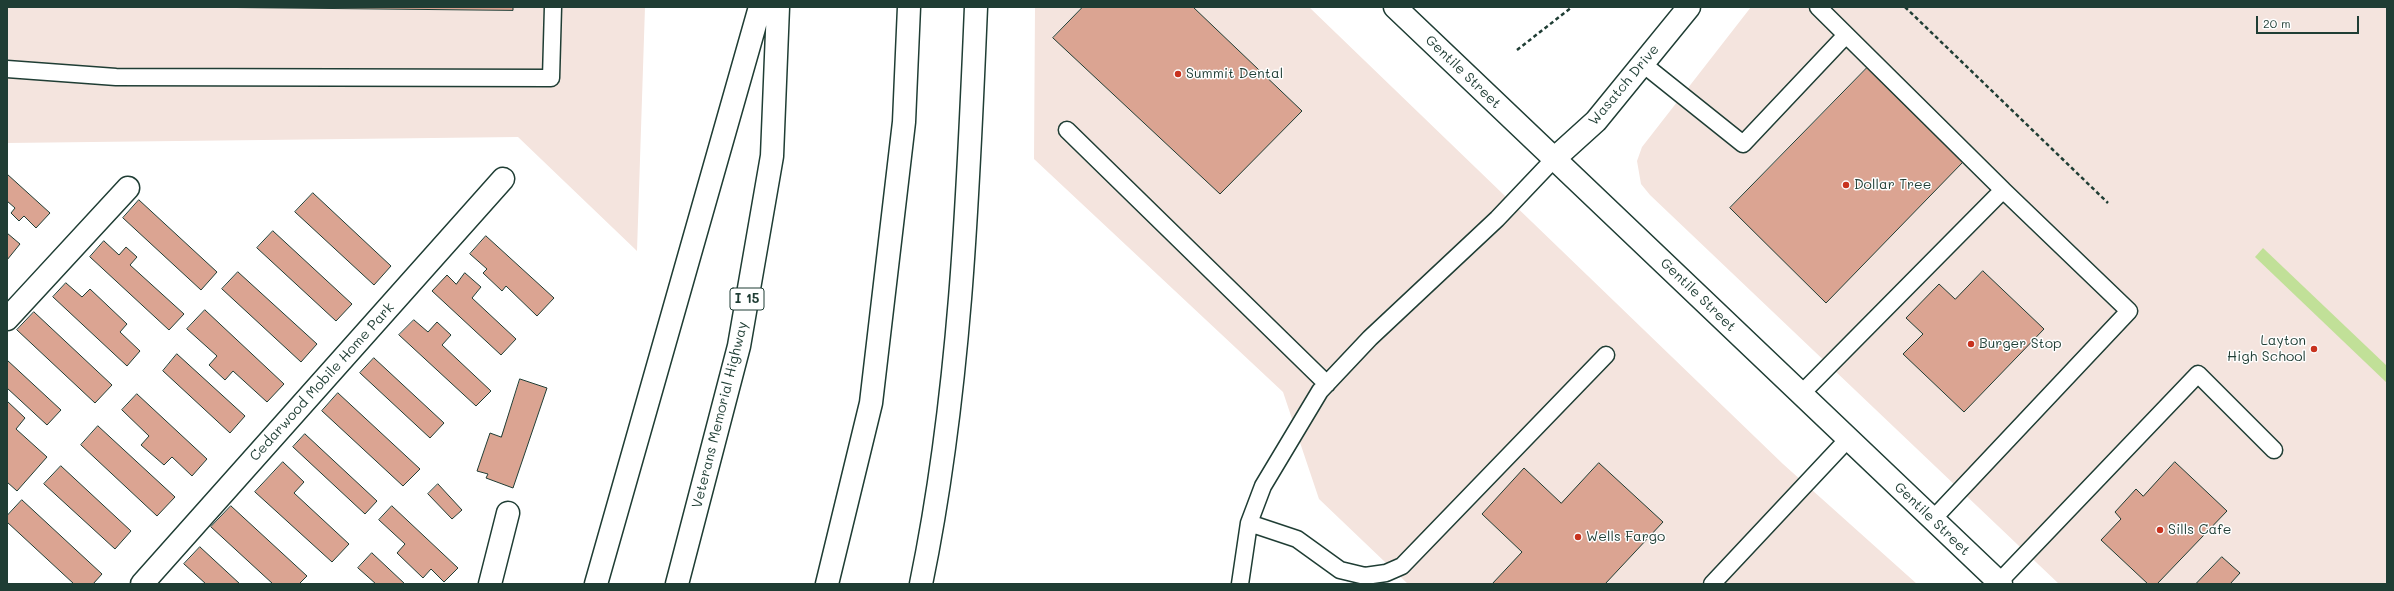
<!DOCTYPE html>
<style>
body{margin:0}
#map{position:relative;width:2394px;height:591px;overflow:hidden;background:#fff;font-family:Mali,sans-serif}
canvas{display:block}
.frame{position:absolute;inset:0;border:8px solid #1f3d34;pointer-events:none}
.scale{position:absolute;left:2256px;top:16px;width:103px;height:18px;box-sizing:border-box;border:2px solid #1f3d34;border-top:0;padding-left:5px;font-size:12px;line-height:14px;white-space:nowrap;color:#1f3d34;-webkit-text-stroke:3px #fff;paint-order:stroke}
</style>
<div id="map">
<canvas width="2394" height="591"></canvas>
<div class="frame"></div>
<div class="scale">20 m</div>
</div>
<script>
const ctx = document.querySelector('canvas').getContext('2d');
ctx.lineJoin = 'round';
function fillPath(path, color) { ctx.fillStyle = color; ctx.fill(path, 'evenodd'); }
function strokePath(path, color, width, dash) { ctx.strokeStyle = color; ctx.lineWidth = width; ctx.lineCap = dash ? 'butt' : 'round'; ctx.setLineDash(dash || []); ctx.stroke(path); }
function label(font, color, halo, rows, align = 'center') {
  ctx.font = font + ' Mali,sans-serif'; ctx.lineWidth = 3; ctx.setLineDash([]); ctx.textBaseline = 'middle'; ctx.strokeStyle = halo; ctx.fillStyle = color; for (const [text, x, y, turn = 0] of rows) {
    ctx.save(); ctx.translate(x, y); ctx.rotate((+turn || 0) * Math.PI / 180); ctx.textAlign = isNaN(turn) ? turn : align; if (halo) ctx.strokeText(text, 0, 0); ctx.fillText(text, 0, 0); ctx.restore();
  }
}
fillPath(new Path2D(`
 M7,7H645L637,251L518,137L7,143Z
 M1035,7H1309L1783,464L1917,584H1408L1319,499L1283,392L1034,159Z
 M1751,7H2387V584H2059L1650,195L1641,184L1637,161L1642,147Z`), '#f4e4de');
fillPath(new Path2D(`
 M2263,248L2387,366V383L2255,257Z`), '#c1e098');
const building = new Path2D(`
 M189,7H513V10Z
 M1083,7H1193L1302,111L1220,194L1053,38Z
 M1867,68L1963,162L1826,303L1730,208Z
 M7,174L50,213L36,228L24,216L19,221L11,213L15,208L7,201Z
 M313,193L391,266L374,285L295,212Z
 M139,200L217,272L201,290L123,218Z
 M273,231L352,304L336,321L257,248Z
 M7,233L20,244L7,260Z
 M486,236L554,298L537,316L506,286L502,291L483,273L487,269L470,254Z
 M104,241L119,255L126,247L137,257L130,265L184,314L169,330L90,257Z
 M1983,271L2044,329L1964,412L1903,354L1923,334L1906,318L1939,284L1955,299Z
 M238,272L317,344L301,362L222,289Z
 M465,273L481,287L472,298L516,339L501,355L432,291L447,275L456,284Z
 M66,283L82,297L90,289L127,324L120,332L140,351L127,366L53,297Z
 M205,310L284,384L267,402L233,371L225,380L209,365L217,356L187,329Z
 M34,312L112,385L95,403L17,330Z
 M414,320L428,332L437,322L451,335L442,345L491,391L476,406L399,335Z
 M177,354L245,416L230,433L163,371Z
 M374,358L444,423L430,438L360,373Z
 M7,360L61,410L47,425L7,388Z
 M520,379L547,388L513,488L486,478L488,474L477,471L490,433L501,437Z
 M338,393L420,469L403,486L322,411Z
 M137,394L207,459L192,476L172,457L164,465L141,445L149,436L122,410Z
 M7,401L25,418L16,429L47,457L17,491L7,482Z
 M98,426L175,497L157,516L81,445Z
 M305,434L377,501L365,514L293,447Z
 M283,462L304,482L294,493L349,544L332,562L255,492Z
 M2175,462L2227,511L2157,584H2148L2101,540L2121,519L2115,512L2136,489L2143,496Z
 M1599,463L1663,522L1605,584H1492L1522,552L1482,514L1524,468L1561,503Z
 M61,466L131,531L115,549L44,484Z
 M438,484L462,510L452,519L428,494Z
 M22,500L102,574L93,584H74L7,522V516Z
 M231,506L307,576L299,584H273L211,527Z
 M392,506L458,568L444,582L431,569L423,578L397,553L405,544L379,520Z
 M200,547L240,584H206L184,564Z
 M372,553L405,584H376L358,568Z
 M2222,557L2240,573L2230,584H2196Z`);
fillPath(building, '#dba492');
strokePath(building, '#1f3d34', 1);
const lane = new Path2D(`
 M1818,7L2003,190
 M1643,64L1743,144L1846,35
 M7,69L116,77L551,78L553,7
 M1067,130L1327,384
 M1801,394L2003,190L2129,311L1933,519
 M1249,523L1297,539L1340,570L1365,576L1386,573L1402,566L1606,355
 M1999,582L2198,374L2274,450
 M1240,584L1249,523L1263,486L1320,391L1370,338L1497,219L1554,159
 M1712,584L1848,439`);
const street = new Path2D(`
 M7,319L128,188
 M142,584L503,179
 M490,584L508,513`);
const secondary = new Path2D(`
 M1395,7L2001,584
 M1554,159L1596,121L1689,7`);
const highway = new Path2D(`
 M596,584L760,7
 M677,584L739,346L772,156L778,7
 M827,584L871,403L904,122L909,7
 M921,584C960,395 968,200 976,7`);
strokePath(lane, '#1f3d34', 19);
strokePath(street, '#1f3d34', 25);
strokePath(secondary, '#1f3d34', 25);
strokePath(highway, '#1f3d34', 25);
strokePath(new Path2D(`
 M1905,7L2108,203
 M1517,50L1572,7`), '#1f3d34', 2.5, [4, 3]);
strokePath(lane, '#fff', 16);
strokePath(street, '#fff', 22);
strokePath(secondary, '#fff', 22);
strokePath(highway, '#fff', 22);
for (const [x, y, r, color] of [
 [1178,74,4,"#c8321e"],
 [1846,185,4,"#c8321e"],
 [1971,344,4,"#c8321e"],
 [2314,349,4,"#c8321e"],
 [2160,530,4,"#c8321e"],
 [1578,537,4,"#c8321e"]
]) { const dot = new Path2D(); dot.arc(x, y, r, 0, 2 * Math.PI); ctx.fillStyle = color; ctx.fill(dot); strokePath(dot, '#fff', 1.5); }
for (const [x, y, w] of [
 [747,299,34]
]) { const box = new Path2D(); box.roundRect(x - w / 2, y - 11, w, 22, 3); ctx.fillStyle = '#fff'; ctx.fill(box); strokePath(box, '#1f3d34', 1); }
label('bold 13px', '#1f3d34', null, [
 ["I 15",747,299]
]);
label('14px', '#1f3d34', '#fff', [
 ["Gentile Street",1463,72,44],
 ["Wasatch Drive",1624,85,-50],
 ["Gentile Street",1698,295,44],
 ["Cedarwood Mobile Home Park",322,382,-48],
 ["Veterans Memorial Highway",720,415,-76],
 ["Gentile Street",1932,519,44]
]);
label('14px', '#1f3d34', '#fff', [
 ["Summit Dental",1186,74],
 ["Dollar Tree",1854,185],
 ["Layton",2306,341,"right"],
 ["High School",2306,357,"right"],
 ["Burger Stop",1979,344],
 ["Sills Cafe",2168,530],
 ["Wells Fargo",1586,537]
], 'left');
</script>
